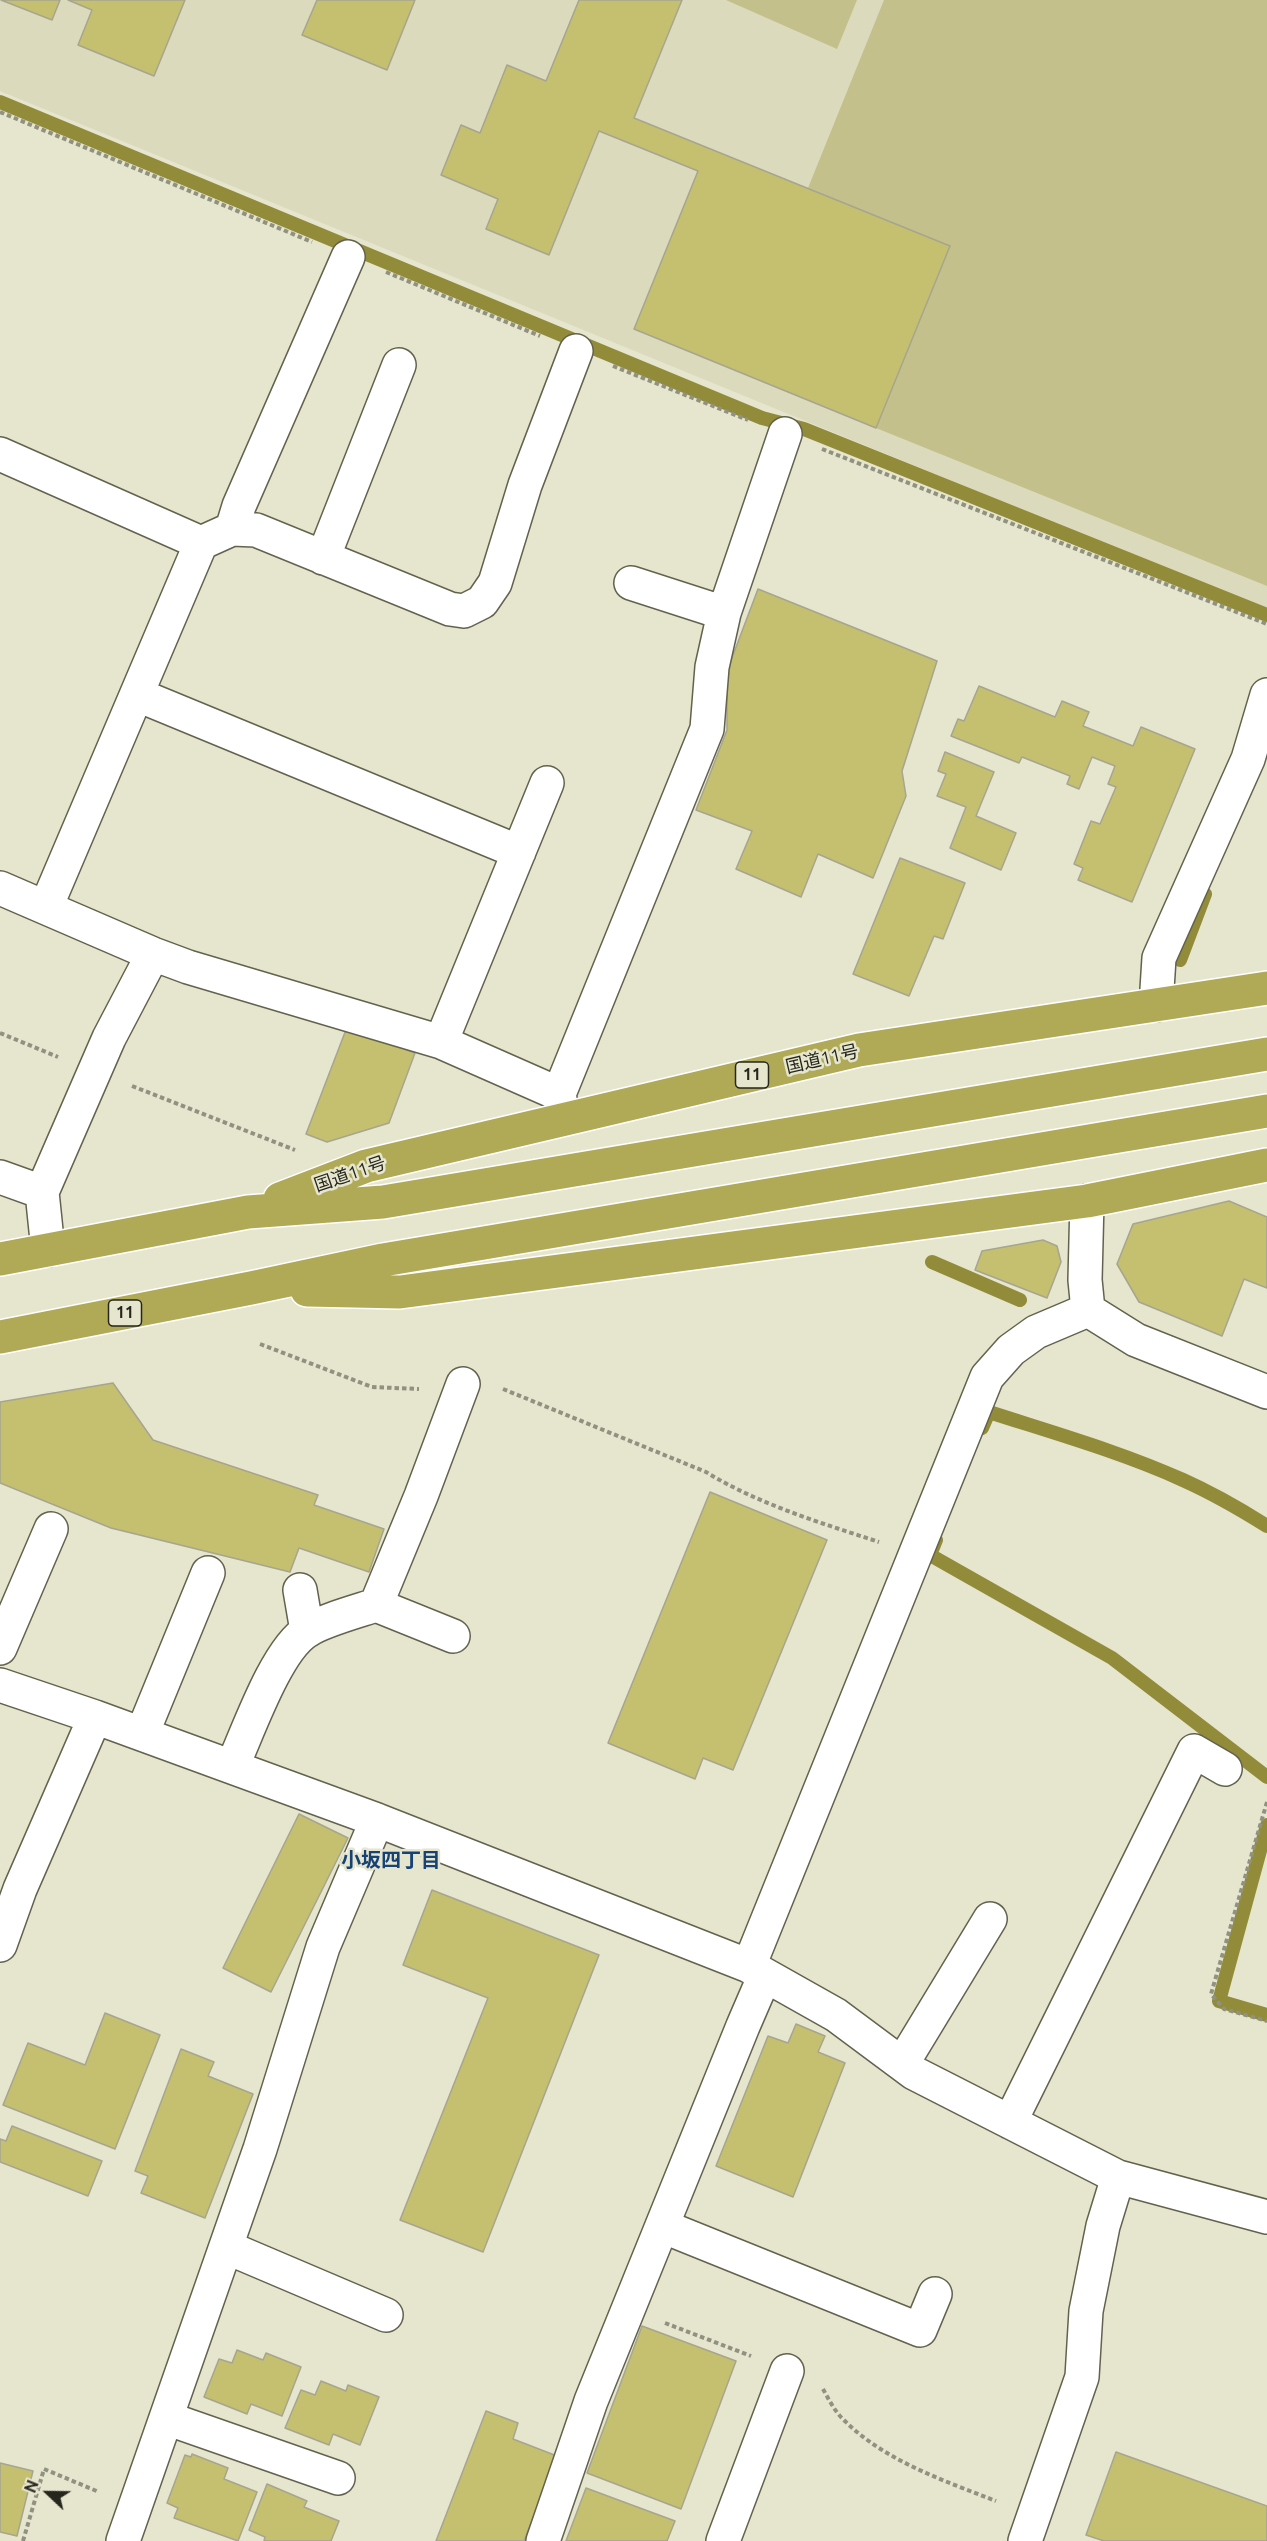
<!DOCTYPE html>
<meta charset="utf-8">
<style>
body{margin:0}
#map{position:relative;width:1267px;height:2541px;overflow:hidden;background:#e6e5ce;font-family:Ubuntu,sans-serif}
canvas{display:block}
.north{position:absolute;left:18px;top:2463px;width:60px;height:60px;-webkit-text-stroke:4px #e6e5ce;paint-order:stroke;rotate:292deg;font-size:16px;font-weight:700;line-height:24px;text-align:center;color:#26261d}
.north::after{content:'';display:block;margin:auto;width:21px;height:27px;background:#26261d;clip-path:polygon(50% 0,100% 100%,50% 72%,0 100%)}
</style>
<div id="map">
<canvas width="1267" height="2541"></canvas>
<div class="north">N</div>
</div>
<script>
const ctx = document.querySelector('canvas').getContext('2d');
ctx.lineJoin = 'round';
function fillPath(path, color) { ctx.fillStyle = color; ctx.fill(path, 'evenodd'); }
function strokePath(path, color, width, dash) { ctx.strokeStyle = color; ctx.lineWidth = width; ctx.lineCap = dash ? 'butt' : 'round'; ctx.setLineDash(dash || []); ctx.stroke(path); }
function label(font, color, halo, rows, align = 'center') {
  ctx.font = font + ' Ubuntu,"Noto Sans JP",sans-serif'; ctx.lineWidth = 5; ctx.setLineDash([]); ctx.textBaseline = 'middle'; ctx.strokeStyle = halo; ctx.fillStyle = color; for (const [text, x, y, turn = 0] of rows) {
    ctx.save(); ctx.translate(x, y); ctx.rotate((+turn || 0) * Math.PI / 180); ctx.textAlign = isNaN(turn) ? turn : align; if (halo) ctx.strokeText(text, 0, 0); ctx.fillText(text, 0, 0); ctx.restore();
  }
}
fillPath(new Path2D(`
 M0,0H1267V610L0,91Z`), '#dcdabd');
fillPath(new Path2D(`
 M726,0H857L837,49Z
 M884,0H1267V586L876,428L949,246L808,188Z`), '#c3c08b');
strokePath(new Path2D(`
 M0,102L762,418L804,429L1267,615
 M1180,960L1205,894
 M932,1262L1020,1300
 M982,1428L989,1412C1054,1433 1121,1452 1183,1480C1212,1493 1240,1509 1267,1526
 M936,1540L930,1555L1112,1658L1267,1777
 M1267,1825L1219,2001L1267,2015`), '#918b3a', 14);
const building = new Path2D(`
 M1,0H60L52,20Z
 M68,0H185L154,76L78,45L92,10Z
 M317,0H415L387,70L302,35Z
 M579,0H682L634,118L950,246L876,428L634,329L698,171L599,131L549,255L486,229L498,199L441,175L461,125L480,133L507,65L546,81Z
 M758,589L937,661L902,771L906,796L873,878L818,854L801,897L736,869L752,831L696,810L727,730V671Z
 M979,686L1055,717L1062,701L1089,712L1083,726L1133,746L1141,727L1195,749L1132,902L1078,880L1083,868L1074,864L1091,821L1100,824L1116,787L1108,784L1115,766L1092,757L1079,789L1067,784L1070,776L1022,757L1019,763L951,736L958,719L964,721Z
 M945,752L994,772L976,816L1016,833L1001,870L950,848L966,807L937,796L946,774L938,771Z
 M900,858L965,883L943,939L934,936L909,996L853,974Z
 M347,1027L415,1053L389,1123L327,1142L306,1134Z
 M1229,1201L1267,1217V1288L1244,1279L1222,1336L1139,1302L1117,1264L1133,1224Z
 M1043,1240L1057,1246L1061,1262L1047,1298L975,1270L982,1251Z
 M113,1383L153,1440L318,1495L314,1505L384,1529L369,1572L299,1548L290,1572L111,1528L0,1483V1402Z
 M710,1492L827,1540L733,1770L703,1758L695,1779L608,1743Z
 M299,1814L348,1838L271,1992L223,1968Z
 M432,1890L599,1955L483,2252L400,2220L488,1998L403,1965Z
 M105,2013L160,2035L115,2149L3,2105L28,2043L85,2065Z
 M796,2024L825,2036L818,2052L845,2063L793,2197L716,2166L768,2036L788,2043Z
 M181,2049L214,2062L208,2076L253,2094L205,2218L141,2193L148,2176L135,2171Z
 M12,2126L102,2161L88,2196L0,2162V2139L6,2141Z
 M642,2326L736,2361L681,2509L587,2473Z
 M237,2350L263,2360L266,2353L301,2367L282,2416L251,2404L247,2414L204,2397L219,2359L232,2363Z
 M321,2381L346,2391L348,2385L379,2397L360,2445L333,2434L329,2445L285,2428L301,2390L315,2395Z
 M486,2411L518,2423L513,2439L557,2456L524,2541H436Z
 M1116,2452L1267,2506V2541H1104L1086,2535Z
 M192,2454L228,2468L224,2479L257,2492L238,2541L174,2518L178,2508L167,2503L185,2455L191,2457Z
 M0,2463L33,2471L17,2536L0,2532Z
 M267,2484L307,2501L304,2507L339,2521L331,2541H264L265,2537L249,2530Z
 M586,2488L675,2521L667,2541H566Z`);
fillPath(building, '#c5c06f');
strokePath(building, '#a6a58f', 1.5);
const minor = new Path2D(`
 M0,454L201,543L46,907
 M232,529L239,506L348,257
 M201,543L232,529L256,530L450,609L464,611L482,602L495,583L525,485L576,351
 M323,558L399,365
 M631,583L724,613
 M138,695L519,852
 M0,888L153,954L188,967L441,1042L559,1094L563,1116
 M1156,1005L1159,958L1248,759L1267,695
 M441,1042L547,783
 M559,1094L707,729L712,667L724,613L785,434
 M0,1177L42,1192
 M1087,1201L1085,1280L1088,1310L1136,1340L1267,1392
 M48,1250L42,1192L109,1038L153,954
 M300,1590L307,1631
 M376,1605L453,1636
 M0,1648L51,1529
 M0,1685L95,1717L377,1820L749,1966L836,2015L914,2073L1118,2177L1267,2217
 M142,1734L208,1573
 M232,1767C248,1732 276,1650 307,1631C321,1621 358,1611 376,1605L421,1496L463,1384
 M0,1945L20,1889L95,1717
 M749,1966L987,1377L1011,1350L1036,1332L1088,1310
 M902,2064L990,1919
 M1010,2122L1194,1751L1225,1769
 M662,2226L920,2330L935,2294
 M226,2247L386,2315
 M166,2418L338,2478
 M123,2541L260,2149L323,1947L377,1820
 M543,2541L591,2401L743,2026L765,1975
 M723,2541L787,2371
 M1025,2541L1082,2377L1086,2311L1103,2226L1118,2177`);
const trunk = new Path2D(`
 M280,1199L366,1166L859,1050L1267,988
 M0,1259L248,1212L383,1202L1267,1054
 M307,1290L400,1292L1087,1201L1267,1165
 M0,1337L251,1288L383,1260L1267,1111`);
strokePath(minor, '#63624e', 36);
strokePath(trunk, '#fff', 36);
strokePath(new Path2D(`
 M0,112L312,242
 M386,272L540,336
 M613,366L748,420
 M822,449L1267,624
 M0,1033L58,1057
 M132,1086L295,1150
 M260,1344L372,1387L419,1389
 M503,1389L706,1472C758,1504 821,1523 879,1542
 M1267,1802L1211,1994L1224,2009L1267,2021
 M665,2323L751,2356
 M823,2389C828,2398 833,2408 840,2416C880,2459 942,2480 996,2501
 M23,2541L44,2469L99,2492`), '#919180', 4, [4.5, 3]);
strokePath(minor, '#fff', 33);
strokePath(trunk, '#b0aa57', 33);
for (const [x, y, w] of [
 [752,1075,33],
 [125,1313,33]
]) { const box = new Path2D(); box.roundRect(x - w / 2, y - 13, w, 26, 4.5); ctx.fillStyle = '#e6e5ce'; ctx.fill(box); strokePath(box, '#26261d', 1.5); }
label('bold 16px', '#26261d', null, [
 ["11",752,1075],
 ["11",125,1313]
]);
label('18px', '#26261d', '#e6e5ce', [
 ["国道11号",822,1059,-13],
 ["国道11号",350,1174,-19]
]);
label('bold 20px', '#174275', '#e6e5ce', [
 ["小坂四丁目",391,1860]
]);
</script>
